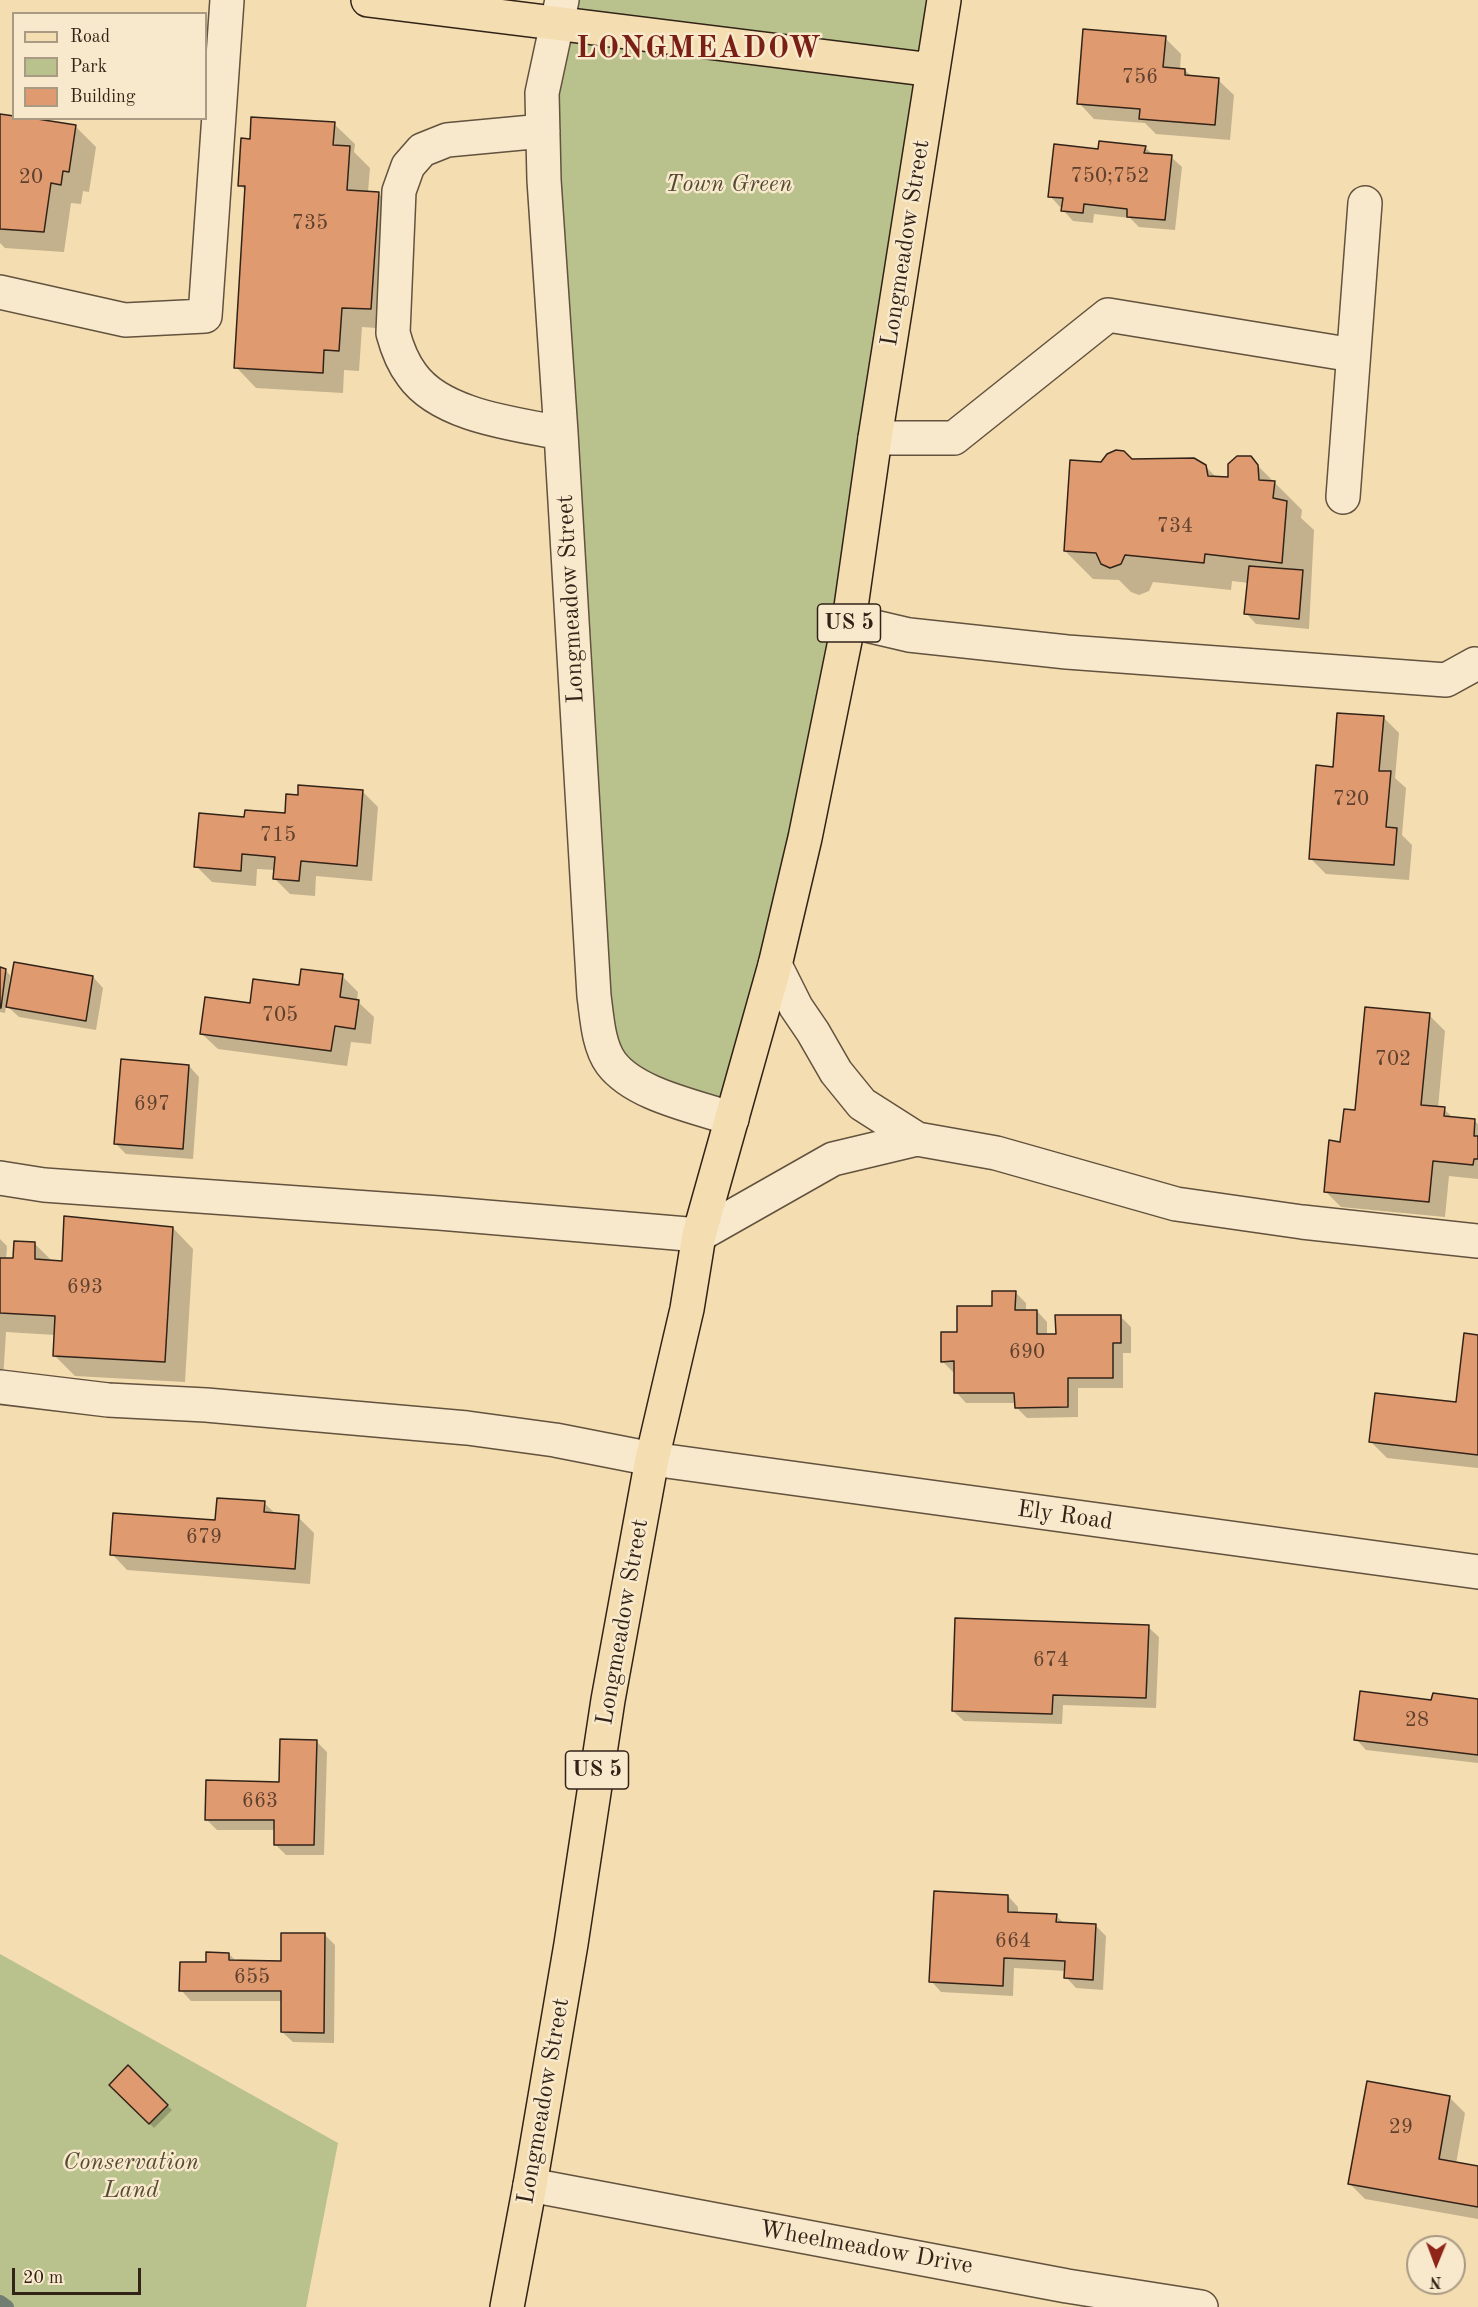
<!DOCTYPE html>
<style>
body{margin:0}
#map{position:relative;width:1478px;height:2307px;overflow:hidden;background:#f4ddb0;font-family:"Old Standard TT",serif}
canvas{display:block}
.legend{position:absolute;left:12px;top:12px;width:195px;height:108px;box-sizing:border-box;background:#f8e9cc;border:2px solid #a99a84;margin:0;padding:8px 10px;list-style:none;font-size:18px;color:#322318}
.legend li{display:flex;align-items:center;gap:12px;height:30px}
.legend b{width:30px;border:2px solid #a99a84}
.north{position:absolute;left:1406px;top:2235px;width:60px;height:60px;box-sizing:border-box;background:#f8e9cc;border:2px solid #a99a84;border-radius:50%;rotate:181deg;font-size:16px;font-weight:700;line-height:24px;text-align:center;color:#322318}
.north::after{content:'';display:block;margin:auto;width:21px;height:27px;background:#8f2418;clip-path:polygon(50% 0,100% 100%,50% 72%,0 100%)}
.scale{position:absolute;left:12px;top:2268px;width:129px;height:27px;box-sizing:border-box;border:3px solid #322318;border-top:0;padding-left:8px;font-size:18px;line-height:21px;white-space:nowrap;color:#322318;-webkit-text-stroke:4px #f8e9cc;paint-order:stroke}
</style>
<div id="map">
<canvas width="1478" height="2307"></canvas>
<ul class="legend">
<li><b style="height:8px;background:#f4ddb0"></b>Road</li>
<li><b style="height:16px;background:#b9c28d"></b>Park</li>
<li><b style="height:16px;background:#e09a70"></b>Building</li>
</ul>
<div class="north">N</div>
<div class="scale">20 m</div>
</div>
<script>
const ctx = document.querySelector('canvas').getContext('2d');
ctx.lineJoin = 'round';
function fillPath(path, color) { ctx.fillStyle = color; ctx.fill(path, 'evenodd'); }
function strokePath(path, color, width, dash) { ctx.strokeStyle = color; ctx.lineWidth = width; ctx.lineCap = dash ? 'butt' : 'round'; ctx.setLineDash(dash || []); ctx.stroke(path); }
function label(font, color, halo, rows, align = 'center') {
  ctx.font = font + ' "Old Standard TT",serif'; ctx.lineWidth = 5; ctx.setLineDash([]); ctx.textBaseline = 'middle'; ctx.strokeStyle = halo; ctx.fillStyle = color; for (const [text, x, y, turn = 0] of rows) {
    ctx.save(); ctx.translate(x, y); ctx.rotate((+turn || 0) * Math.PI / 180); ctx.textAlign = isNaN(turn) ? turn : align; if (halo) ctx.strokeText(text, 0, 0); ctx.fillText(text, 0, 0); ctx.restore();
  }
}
fillPath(new Path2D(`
 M561,0H944L875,438L732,1119L610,1062L544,180Z
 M0,1954L338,2143L306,2307H0Z`), '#b9c28d');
fillPath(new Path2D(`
 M1165,38L1181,54L1180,70H1185L1192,77L1218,80L1234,95L1230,140L1156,134L1145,123L1094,119L1079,103Z
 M0,116L75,126L96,147L89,192L83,191L81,204L71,203L64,252L5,248L0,243Z
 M334,124L355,144L354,152L370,168L368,192L378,193L398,214L391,329L362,327L359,371L344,370L343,393L256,388L236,367L246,191L240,185L251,140Z
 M1145,147L1153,155L1171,157L1182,167L1175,230L1139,227L1130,218L1094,214L1093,223L1073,221L1063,210V207H1060L1050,196L1099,151Z
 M1250,458L1302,510L1301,518L1314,530L1309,629L1256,624L1246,613L1249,583L1232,581L1231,590L1153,582L1149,591L1139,595L1131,592L1119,580L1093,579L1065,551L1101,464L1131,460L1205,466L1217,478H1229Z
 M1383,717L1399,733L1395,778L1406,788L1402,835L1412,845L1409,880L1326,874L1310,858L1334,769Z
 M363,792L378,807L372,881L316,876L315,896L290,894L274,878L275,870L257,869L256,886L212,882L196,866L246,818L286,815L299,796Z
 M0,969L5,970L10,975L9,987H11L93,977L103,988L96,1030L19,1017L6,1005L5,1013L0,1012Z
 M342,976L358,992L357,1001L374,1017L371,1044L351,1042L347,1066L218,1049L202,1034L252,1005L300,987Z
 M1429,1015L1445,1031L1438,1108L1444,1109L1454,1119L1474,1121L1478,1124V1179L1449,1176L1445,1217L1341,1207L1325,1191L1342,1144L1356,1112Z
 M189,1066L199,1077L193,1159L126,1154L115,1143Z
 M173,1228L193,1249L185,1382L75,1376L54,1355L55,1335L6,1332L3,1380H0V1239L7,1246L6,1260H15L34,1243L53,1262L64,1263Z
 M1015,1292L1026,1303V1311H1037L1047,1322V1335H1057L1120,1316L1131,1327V1353H1123V1388H1078V1417L1027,1418L1016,1407V1403H966L956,1392V1372H953L942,1361L959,1334Z
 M1478,1336V1468L1387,1458L1371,1442L1458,1404Z
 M264,1503L277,1515L298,1517L314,1533L310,1584L127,1570L112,1554L216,1521Z
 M1148,1627L1159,1637L1156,1708L1063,1705L1062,1724L964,1721L953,1711Z
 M1478,1700V1763L1366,1750L1356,1739L1433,1702Z
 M317,1742L327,1752L324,1855H286L275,1844L276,1830H217L206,1819L280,1784Z
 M1008,1896L1018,1907V1914L1056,1916L1065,1924L1096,1926L1106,1936L1103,1990L1076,1988L1066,1977V1971L1014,1968L1013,1996L941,1992L931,1981Z
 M324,1934L335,1945L334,2043L293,2042L282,2032L283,2001H191L181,1990L207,1964L229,1954L237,1962H282Z
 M128,2067L172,2110L154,2128L111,2085Z
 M1449,2097L1465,2113L1456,2164L1478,2168V2219L1365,2199L1349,2183Z`), '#0003');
strokePath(new Path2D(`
 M0,2302L7,2307`), '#727e71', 14);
const building = new Path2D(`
 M1083,29L1166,36L1163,67L1185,69V75L1219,78L1215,125L1139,119L1140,109L1077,104Z
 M0,114L14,116V118H31L76,125L69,172L63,171L61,185L51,183L44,232L0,229Z
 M251,117L335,122L333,145L350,146L347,190L379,192L371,309L342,308L339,351L324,350L323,373L234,368L245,186H238L241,138L250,139Z
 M1099,141L1146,146L1144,153L1172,155L1165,220L1127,217V209L1084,204L1083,213L1061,211L1063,198L1048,197L1054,144L1098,149Z
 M1116,450L1124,451L1132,459L1194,458L1206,465L1208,476L1228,477V464L1237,456H1251L1258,465L1259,480L1275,481L1273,498L1287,501L1282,563L1205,554L1204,563L1125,555L1121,564L1110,568L1101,564L1096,553L1064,551L1070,460L1101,462L1107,454Z
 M1249,566L1303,570L1299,619L1244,614Z
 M1337,713L1384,716L1379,771H1391L1386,827L1397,828L1394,865L1309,859L1316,765L1333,767Z
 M298,785L363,790L357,866L301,861L299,881L273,879L275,857L242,854L241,871L194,867L199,813L244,817L245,810L285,813L286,794L298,795Z
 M14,962L93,976L86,1021L6,1007Z
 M0,967L6,969L1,1008H0Z
 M301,969L343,974L340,997L359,1000L355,1029L335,1026L331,1051L200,1034L205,997L250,1003L253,979L299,985Z
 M1365,1007L1430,1013L1421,1105L1445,1107L1444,1116L1475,1119L1474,1136H1478V1159H1474L1473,1165L1433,1161L1429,1202L1324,1192L1329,1140L1340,1142L1344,1109L1355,1110Z
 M121,1059L189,1065L183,1149L114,1144Z
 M64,1216L173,1227L165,1362L53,1356L55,1316L0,1313V1258H13L14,1241L35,1242V1259L62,1261Z
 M992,1291H1016L1015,1310H1037V1334H1056L1055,1315H1121V1343H1113V1378H1068V1407L1015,1408L1014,1393H954V1361L941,1362V1332H957V1306H992Z
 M1464,1333L1478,1335V1455L1369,1442L1375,1393L1456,1402Z
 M217,1498L265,1501L264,1512L299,1515L295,1569L110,1555L113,1513L215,1520Z
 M955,1618L1149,1625L1146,1698L1053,1695L1052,1714L952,1711Z
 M1360,1691L1431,1700L1433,1693L1478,1699V1755L1354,1740Z
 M280,1739L317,1740L314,1845H274V1820H205L206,1780L279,1782Z
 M934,1891L1008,1895V1912L1057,1914L1056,1922L1096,1924L1093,1980L1064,1978L1065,1961L1004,1958L1003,1986L929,1982Z
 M281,1933H325L324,2033L281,2032V1991H179L180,1962H206V1952L229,1953V1960L281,1961Z
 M128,2065L168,2105L149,2124L109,2085Z
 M1367,2081L1450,2096L1439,2159L1478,2166V2207L1348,2184Z`);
fillPath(building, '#e09a70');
strokePath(building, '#322318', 1.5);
const minor = new Path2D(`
 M562,0L542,93L544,180L561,433L594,996C597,1017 598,1045 611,1063C635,1095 695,1106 732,1119
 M543,131L447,140L422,150L408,166L399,191L393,333C397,348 402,362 412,375C441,416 516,424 561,433
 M0,292L125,320L205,316L227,0
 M875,438H954L1108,315L1353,355
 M1343,497L1365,203
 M849,621L909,635L1067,652L1446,680L1475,664
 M917,1139L996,1153L1176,1204L1302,1222L1478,1241
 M0,1178L44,1185L439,1213L699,1235L833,1159L917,1139L862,1104L836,1072L813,1032L796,1007L775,965
 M0,1387L108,1400L206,1405L467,1428L555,1440L652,1459L1478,1572
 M530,2185L1067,2286L1201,2307`);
const major = new Path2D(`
 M368,0L933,70
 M507,2307L530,2185L571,1944L608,1700L652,1459L687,1309L699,1235L775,965L805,838L849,621L875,438L944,0`);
strokePath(minor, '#62523e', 36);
strokePath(major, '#322318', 36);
strokePath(minor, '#f8e9cc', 33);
strokePath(major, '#f4ddb0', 33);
label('21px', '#5e412e', null, [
 ["756",1140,77],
 ["750;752",1110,176],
 ["20",31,177],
 ["735",310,223],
 ["734",1175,526],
 ["720",1351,799],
 ["715",278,835],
 ["705",280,1015],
 ["702",1393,1059],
 ["697",152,1104],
 ["693",85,1287],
 ["690",1027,1352],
 ["679",204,1537],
 ["674",1051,1660],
 ["28",1417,1720],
 ["663",260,1801],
 ["664",1013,1941],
 ["655",252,1977],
 ["29",1401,2127]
]);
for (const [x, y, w] of [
 [849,623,63],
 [597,1770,63]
]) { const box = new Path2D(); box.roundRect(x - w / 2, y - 19, w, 38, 4.5); ctx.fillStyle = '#f8e9cc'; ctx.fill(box); strokePath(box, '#322318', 1.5); }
label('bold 22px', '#322318', null, [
 ["US 5",849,623],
 ["US 5",597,1770]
]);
label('italic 24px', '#544b35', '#f8e9cc', [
 ["Town Green",729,185],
 ["Conservation",131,2163],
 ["Land",131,2191]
]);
label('24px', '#322318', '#f8e9cc', [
 ["Longmeadow Street",906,243,-81],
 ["Longmeadow Street",571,599,-93],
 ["Ely Road",1065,1516,8],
 ["Longmeadow Street",623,1622,-80],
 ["Longmeadow Street",544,2101,-80],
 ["Wheelmeadow Drive",866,2248,10]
]);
ctx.letterSpacing = '1.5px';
label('bold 30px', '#7a1f14', '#f8e9cc', [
 ["LONGMEADOW",699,49]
]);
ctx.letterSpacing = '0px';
</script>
